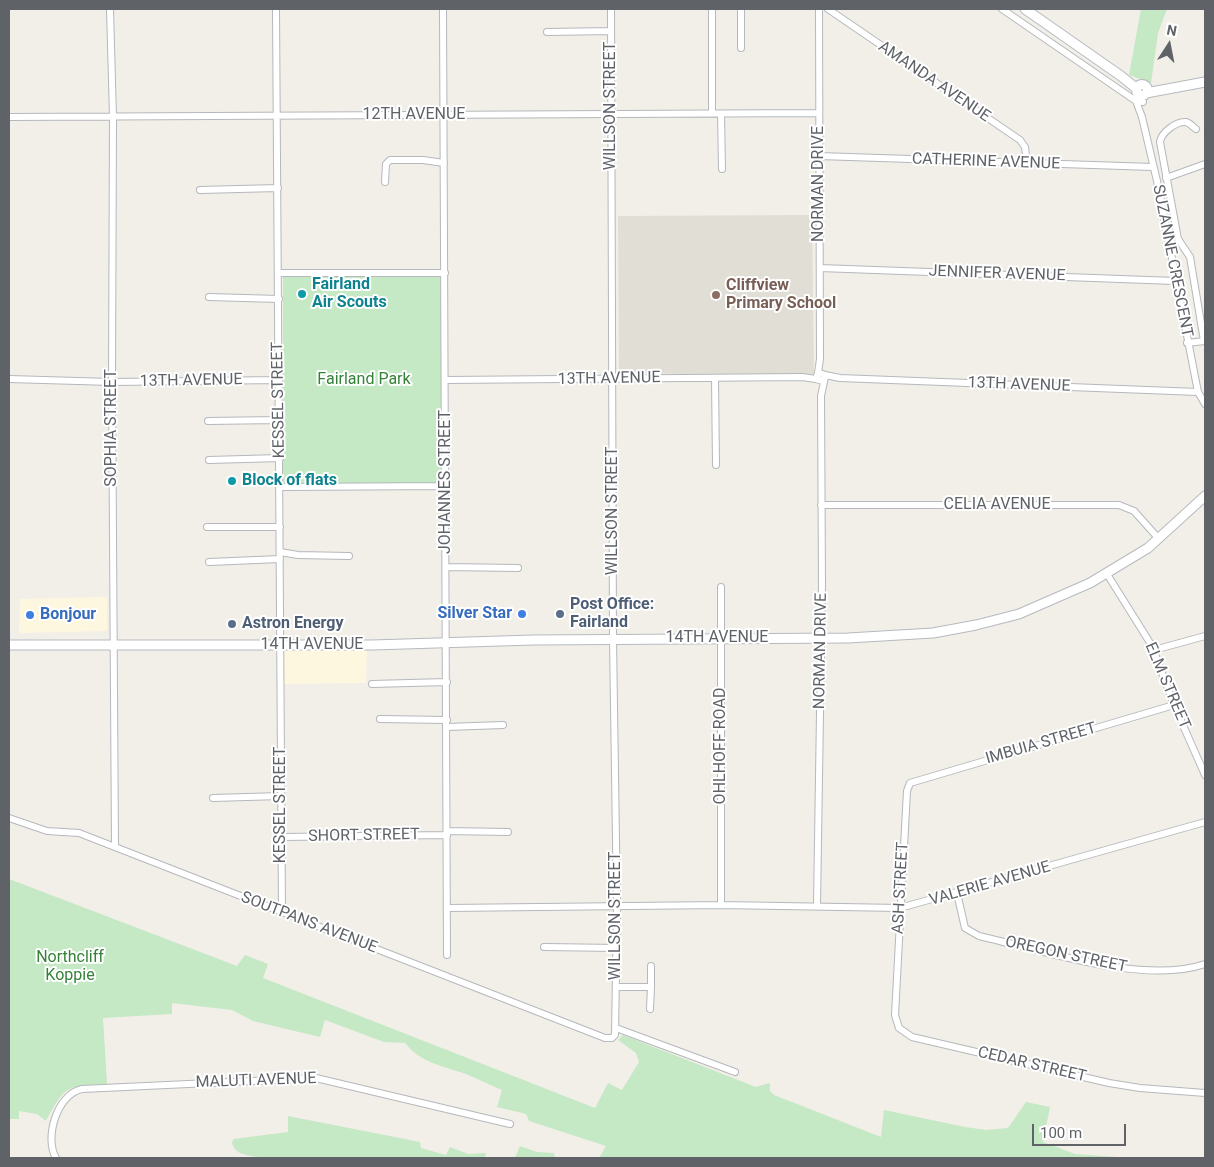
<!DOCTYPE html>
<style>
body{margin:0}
#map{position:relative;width:1214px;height:1167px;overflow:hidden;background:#f1efe8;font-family:Roboto,sans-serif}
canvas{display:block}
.frame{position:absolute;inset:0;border:10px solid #5f6368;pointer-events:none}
.north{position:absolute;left:1144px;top:20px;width:50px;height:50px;-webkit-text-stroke:4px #fff;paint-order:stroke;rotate:11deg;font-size:14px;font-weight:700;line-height:20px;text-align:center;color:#5f6368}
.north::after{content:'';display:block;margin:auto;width:18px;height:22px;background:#5f6368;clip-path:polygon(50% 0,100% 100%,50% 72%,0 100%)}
.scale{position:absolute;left:1032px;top:1124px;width:94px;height:22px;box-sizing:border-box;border:2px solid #5f6368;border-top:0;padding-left:6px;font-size:15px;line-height:18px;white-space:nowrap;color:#5f6368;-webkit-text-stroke:4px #fff;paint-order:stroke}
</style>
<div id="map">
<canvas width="1214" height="1167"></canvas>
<div class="frame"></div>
<div class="north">N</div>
<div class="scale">100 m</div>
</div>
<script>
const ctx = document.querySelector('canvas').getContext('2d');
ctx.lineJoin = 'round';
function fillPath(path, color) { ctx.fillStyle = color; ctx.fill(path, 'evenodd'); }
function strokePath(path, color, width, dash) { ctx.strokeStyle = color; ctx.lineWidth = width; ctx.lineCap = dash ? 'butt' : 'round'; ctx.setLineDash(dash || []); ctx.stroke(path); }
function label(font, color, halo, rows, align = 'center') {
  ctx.font = font + ' Roboto,sans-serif'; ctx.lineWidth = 4; ctx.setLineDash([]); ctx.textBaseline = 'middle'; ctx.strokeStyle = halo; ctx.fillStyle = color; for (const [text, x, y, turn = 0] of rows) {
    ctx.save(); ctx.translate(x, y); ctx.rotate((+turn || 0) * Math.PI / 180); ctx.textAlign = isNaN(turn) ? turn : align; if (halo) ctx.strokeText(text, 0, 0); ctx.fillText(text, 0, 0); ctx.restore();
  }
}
fillPath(new Path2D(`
 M107,597V631L19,633L20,599Z
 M367,646L366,683L282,684V647Z`), '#fef7e0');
fillPath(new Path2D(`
 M812,215L814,376L619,373L618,216Z`), '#e1ded6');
fillPath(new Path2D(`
 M1141,9H1167L1158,33L1151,83L1129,75Z
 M283,274L445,275L446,484L283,485Z
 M9,879L237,966L245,955L268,964L263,978L595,1108L608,1083L622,1090L639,1062L636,1053L618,1040L623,1035L756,1087L770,1083V1091L774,1095L881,1137L884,1110L965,1127L986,1130L1008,1128L1026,1102L1050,1107L1043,1142L1075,1154L1131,1158H599L606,1146L529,1121L526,1114L497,1107L502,1090C490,1085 478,1079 466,1074C443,1066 421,1063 405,1043L384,1042L325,1020L320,1037L253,1021L232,1010L172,1003V1014L103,1018L107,1084C65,1086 66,1085 46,1121L37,1114L19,1111V1119H9Z
 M288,1116L420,1142L421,1148L446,1155L450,1147L468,1154L486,1153L485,1158H489H267C255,1156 234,1157 232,1142L234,1139L288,1132Z
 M520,1146L537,1152L554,1153L555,1158H515Z`), '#c5e8c5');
const street = new Path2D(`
 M110,9L113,117L112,382L115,847
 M276,9L282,912
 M443,9L447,955
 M712,9V114
 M741,9V48
 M828,9L1020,140L1025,147L1027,164
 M1002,9L1136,101L1143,102
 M547,32L611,31
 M1137,91L1136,101L1142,117L1157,181L1198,392L1205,404
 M721,114L722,169
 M9,117L819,113
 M1196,129C1193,127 1190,123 1186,122C1176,121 1161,133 1160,142L1178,239L1190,257L1204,341
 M819,156L1153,167
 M1166,178L1205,164
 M385,182L386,164L390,160H423L444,163
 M200,190L278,188
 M820,268L1175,281
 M279,273H445
 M209,297L279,299
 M1187,343L1205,341
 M818,373L820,359L819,9
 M825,375L840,378L1198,392
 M715,378L716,465
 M9,379L112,382L279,380
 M446,380L802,377L816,379
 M208,421L279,420
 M209,460L280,458
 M280,487L446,486
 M821,505H1119L1134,511L1159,539
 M207,527H280
 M280,552L298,555L349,556
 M209,562L280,559
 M446,567L518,568
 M1107,574L1152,646L1174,705L1205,775
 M721,587V905
 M1154,650L1205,636
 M372,684L447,682
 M1174,705L910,783L907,791L895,1015L899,1028L912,1037L1109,1083L1140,1088L1205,1093
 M380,719L447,720
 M447,727L503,725
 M213,798L281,796
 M9,818L47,831L79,833L605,1038H612L615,1035L617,907L613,639L611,9
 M447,831L508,832
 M282,837L447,835
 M957,893L965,928L979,936C1042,950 1144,985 1205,964
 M817,905L822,585L821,396L825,377L823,374L818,373L816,379L823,381
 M448,908L721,905L900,908L1205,822
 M544,947L617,948
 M616,987H651L650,1009
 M651,987V966
 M616,1028L735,1072
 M56,1158C44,1138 57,1094 82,1089L316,1078L510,1124`);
const secondary = new Path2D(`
 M1025,9L1121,76L1137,89
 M1136.5 90a5.5 5.5 0 1 1 11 0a5.5 5.5 0 1 1-11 0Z
 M1146,93L1205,82
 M9,645H372L533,640L848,638L933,633L976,625L1019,614L1090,583L1148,548L1205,496`);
strokePath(street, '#b5b8bc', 8);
strokePath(secondary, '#b6babf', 11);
strokePath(street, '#fff', 6);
strokePath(secondary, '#fff', 9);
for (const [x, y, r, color] of [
 [302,294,5,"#0f9aa8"],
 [716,295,5,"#8d6e63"],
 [232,481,5,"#0f9aa8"],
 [522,614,5,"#3f7fe0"],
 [560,614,5,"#5c6f8a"],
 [30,615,5,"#3f7fe0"],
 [232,624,5,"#5c6f8a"]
]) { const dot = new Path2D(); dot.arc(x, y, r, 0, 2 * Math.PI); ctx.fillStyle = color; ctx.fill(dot); strokePath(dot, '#fff', 2); }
label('16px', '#5f6368', '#fff', [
 ["AMANDA AVENUE",934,82,34],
 ["WILLSON STREET",611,106,-90],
 ["12TH AVENUE",414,115],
 ["CATHERINE AVENUE",986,162,2],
 ["NORMAN DRIVE",819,184,-90],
 ["SUZANNE CRESCENT",1172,261,79],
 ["JENNIFER AVENUE",997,274,2],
 ["13TH AVENUE",609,379,-1],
 ["13TH AVENUE",191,381,-1],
 ["13TH AVENUE",1019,385,2],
 ["KESSEL STREET",279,400,-91],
 ["SOPHIA STREET",112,428,-90],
 ["JOHANNES STREET",446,482,-90],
 ["CELIA AVENUE",997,505],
 ["WILLSON STREET",613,511,-90],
 ["14TH AVENUE",717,638],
 ["14TH AVENUE",312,645],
 ["NORMAN DRIVE",821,651,-89],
 ["ELM STREET",1167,686,67],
 ["IMBUIA STREET",1041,744,-16],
 ["OHLHOFF ROAD",721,746,-90],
 ["KESSEL STREET",281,805,-90],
 ["SHORT STREET",364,836,-1],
 ["VALERIE AVENUE",990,884,-16],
 ["ASH STREET",901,888,-87],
 ["WILLSON STREET",616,916,-90],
 ["SOUTPANS AVENUE",309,923,21],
 ["OREGON STREET",1066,955,12],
 ["CEDAR STREET",1032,1065,13],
 ["MALUTI AVENUE",256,1081,-2]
]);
label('bold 16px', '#0d838f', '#fff', [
 ["Fairland",312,285],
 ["Air Scouts",312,303],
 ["Block of flats",242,481]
], 'left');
label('bold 16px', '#785e54', '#fff', [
 ["Cliffview",726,286],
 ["Primary School",726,304]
], 'left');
label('16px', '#348238', '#fff', [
 ["Fairland Park",364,380],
 ["Northcliff",70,958],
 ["Koppie",70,976]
]);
label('bold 16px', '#4e5e75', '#fff', [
 ["Post Office:",570,605],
 ["Fairland",570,623],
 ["Astron Energy",242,624]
], 'left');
label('bold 16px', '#366cbe', '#fff', [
 ["Silver Star",512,614],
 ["Bonjour",40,615,"left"]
], 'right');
</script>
